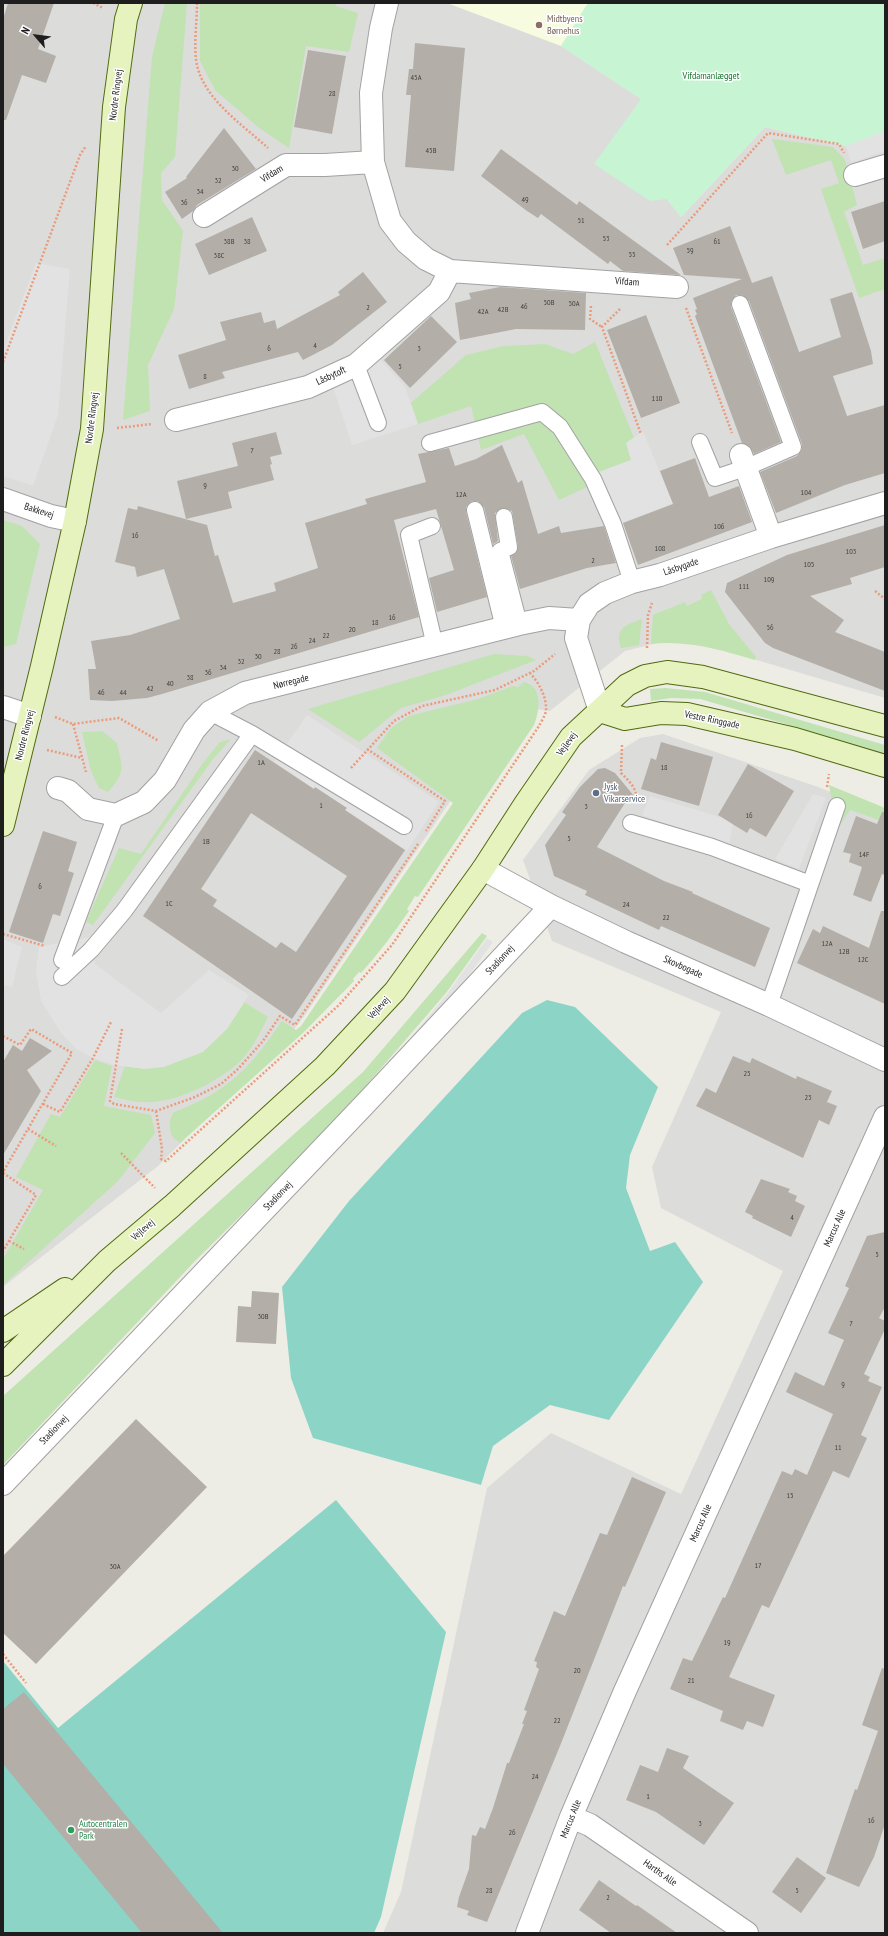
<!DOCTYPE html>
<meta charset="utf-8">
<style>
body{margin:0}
#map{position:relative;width:888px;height:1936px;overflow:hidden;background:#eeede5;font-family:"PT Sans Narrow",sans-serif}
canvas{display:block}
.frame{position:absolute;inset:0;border:4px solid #1e1e1e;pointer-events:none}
.north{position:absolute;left:16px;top:16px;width:40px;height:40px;-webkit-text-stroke:3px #fff;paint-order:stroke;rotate:298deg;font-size:11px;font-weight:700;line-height:16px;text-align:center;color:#1e1e1e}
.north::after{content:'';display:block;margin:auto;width:14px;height:18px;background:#1e1e1e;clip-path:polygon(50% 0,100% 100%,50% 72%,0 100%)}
</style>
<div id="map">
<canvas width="888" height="1936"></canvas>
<div class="frame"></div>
<div class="north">N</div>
</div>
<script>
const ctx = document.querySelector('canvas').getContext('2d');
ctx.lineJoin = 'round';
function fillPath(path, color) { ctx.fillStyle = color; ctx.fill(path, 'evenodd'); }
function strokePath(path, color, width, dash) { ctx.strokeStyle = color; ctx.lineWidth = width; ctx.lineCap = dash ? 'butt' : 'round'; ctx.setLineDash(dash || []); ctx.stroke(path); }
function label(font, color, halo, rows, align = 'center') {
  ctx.font = font + ' "PT Sans Narrow",sans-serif'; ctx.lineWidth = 3; ctx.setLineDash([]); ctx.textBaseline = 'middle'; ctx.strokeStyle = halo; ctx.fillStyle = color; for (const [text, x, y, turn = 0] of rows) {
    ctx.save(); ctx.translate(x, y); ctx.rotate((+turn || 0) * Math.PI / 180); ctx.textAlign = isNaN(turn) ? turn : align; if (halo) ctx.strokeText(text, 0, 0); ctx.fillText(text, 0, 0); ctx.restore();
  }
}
fillPath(new Path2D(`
 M3,3H588L561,46L641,99L667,199L681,217L765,127L846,146L885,131V698L716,648L673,639L625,651L550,711L515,706L298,1025L158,1166L3,1287Z
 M663,734L818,787L885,813V1933H383L401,1892L487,1488L551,1433L681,1494L783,1271L661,1208L652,1167L721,1012L552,941L523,860L589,770L640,738Z`), '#dcdcdb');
fillPath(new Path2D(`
 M447,3H588L561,46Z`), '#f7fce1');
fillPath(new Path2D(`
 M165,3H187L175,157L161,173L162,200L183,231L174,309L148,365L150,411L123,420L152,57Z
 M200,3H337L336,6L358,13L349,52L306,46L289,148L258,127L215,90L200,61Z
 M772,139L833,147L845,160L857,205L844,212L863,265L885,258V289L859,298L821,189L839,183L831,160L786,175Z
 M595,342L634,438L631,460L594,474L584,481L587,487L559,500L524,434L481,450L471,406L418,424L411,403L466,355L503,346L545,344L573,354Z
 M3,520L22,526L40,544L16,644L3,647Z
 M711,590L729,624L756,657L755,660C720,650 688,640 651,644L653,615L685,602L687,606L702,599L701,595Z
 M642,619L639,645L621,648C614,628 626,625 642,619Z
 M494,654L528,656L536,660L446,695L401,708L359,742L308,709Z
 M524,682C543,686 540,711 534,725L418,897L415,896L407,909L409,911C394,933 378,954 361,973L359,972L353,979L354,981L304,1032L180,1143C178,1141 173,1138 172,1136C169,1130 169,1117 174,1112C228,1092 250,1068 282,1021L296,1030L301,1026L453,803L377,748L391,728L409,716L478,699L513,686L518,687Z
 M666,688L705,692L885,745V753L700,699L671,698L651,701L650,689Z
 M102,731L117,743C122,768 127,771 108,792L99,788L91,771L82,732Z
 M231,739L213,759L93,925L86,922L119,848L141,854L203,763L220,742Z
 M829,785L885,808V822L850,810L837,830Z
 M482,933L487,936L446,993L364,1088L285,1172L196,1260L3,1465V1396L363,1072Z
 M244,1002L268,1017C259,1034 250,1054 235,1066C211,1085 173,1104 142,1102C133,1102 123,1099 114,1097L125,1066L145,1069L227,1029Z
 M95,1060L112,1066L104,1106L151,1115L155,1133L118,1181L3,1285V1259L43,1190L16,1177L51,1114L60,1117Z`), '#c0e3b1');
fillPath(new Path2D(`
 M588,3H885V131L846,146L765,127L681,217L667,199L650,201L594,164L641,99L561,46Z`), '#c7f4d3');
fillPath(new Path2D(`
 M547,1000L575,1007L658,1087L630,1155L626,1188L650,1251L675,1242L703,1282L609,1420L550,1405L493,1446L481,1485L313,1438L291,1378L282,1287L349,1201L522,1013Z
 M336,1500L446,1632L381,1917L374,1933H3V1661L58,1728Z`), '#8cd5c6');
fillPath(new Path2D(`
 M885,131V151L851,163L846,146Z
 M36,263L70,269L58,415L33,486L3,476V351Z
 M380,359L405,387L418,424L352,445L331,381Z
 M643,431L669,495L680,501L622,523L606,526L584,481L594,474L631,460L626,443Z
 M307,715L439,802L407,851L274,762Z
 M813,794L826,798L799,869L775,859Z
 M650,796L733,821L729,845L642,815Z
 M90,937L91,950L95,964L161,1013L209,970L249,995L227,1029L203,1052L164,1067L145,1069L114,1065L93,1058L75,1048L61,1033L41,1001L36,972L39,947Z
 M487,938L493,942L452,999L408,1051L403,1047L447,994Z
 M3,939L22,947L12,987L3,985Z`), '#e2e2e2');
fillPath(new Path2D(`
 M8,3H54L38,49L56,56L46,83L22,75L6,120H3V19Z
 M415,43L465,48L454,171L405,167L411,95H406L409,69H413Z
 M308,50L346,56L332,134L294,127Z
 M224,128L256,169L197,205L193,211L182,219L165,192L187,178L186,177Z
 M501,149L577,205L579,201L681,275L623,271L610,261L608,264L541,214L538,218L527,211L481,176Z
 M885,201V241L863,249L851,212Z
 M252,217L267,251L209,275L195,244Z
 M730,226L752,283L772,276L799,352L841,337L830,299L852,292L871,351L873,364L833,376L847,416L885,405V473L845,485L776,513L760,472L797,456L802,449V444L749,301L742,295H736L731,302V307L781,442L754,454L749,446L742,443L695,316L697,314L695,310L697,309L693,298L742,279L684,275L673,248Z
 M363,272L387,302L332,345L303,360L298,352L222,372L225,378L189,389L178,355L226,340L220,322L261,312L264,323L275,320L277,329L340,295L338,292Z
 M500,287L586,293L585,330L516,329L460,340L455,303L471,299L469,293Z
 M646,315L680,403L641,418L607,330Z
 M431,316L457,342L410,388L384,360Z
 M276,432L282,454L270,457L272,464L270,465L274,480L228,492L232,508L186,519L177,481L238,466L232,443Z
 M502,445L518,483L522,480L538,534L559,526L561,533L604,526L616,563L587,568L520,589L511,556L516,553L518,546L512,511L503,508L495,513L498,541L493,544L484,507L478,501H472L466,507V512L487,597L437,612L429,578L454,570L436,509L394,520L419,617L162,694L147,698L112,701L90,700L88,669H96L91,641L130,635L180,619L164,569L137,577L135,567L115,562L128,508L137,510L138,506L207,525L215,556L218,555L233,603L276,591L274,583L318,568L305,523L367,504L365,499L426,482L418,454L449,448L455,466L476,459Z
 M695,458L709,497L739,486L752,522L638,565L623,523L673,504L660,471Z
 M885,525V567L850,578L852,584L810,596L844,620L835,632L885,652V691L773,648L765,643L725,592L727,583L787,555Z
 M661,742L713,757L699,806L641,789L651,758L656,760Z
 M255,750L314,789L315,787L347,808L345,810L405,850L292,1019L143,916ZM251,813L347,876L296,952L281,942L276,948L213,906L217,900L201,889Z
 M748,764L794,791L766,837L750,828L747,833L718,815Z
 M605,768L615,773L634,796L625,803L597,847L664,881L693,892L692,893L770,928L755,967L661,926L659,930L585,895L587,891L554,876L545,845L566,815L562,812L580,787L598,769Z
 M882,812H885V875L882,874L871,902L853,895L862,867L849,862L851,854L843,852L856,816L877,824Z
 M43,831L77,842L68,871L74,873L60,916L53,914L43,943L9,932Z
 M881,911H885V1004L797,963L813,929L820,933L823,926L869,948Z
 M30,1038L52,1051L27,1070L41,1091L3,1155V1062L13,1045L22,1051Z
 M733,1056L750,1063L752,1058L796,1079L797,1076L832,1091L827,1102L837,1106L829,1125L819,1120L803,1158L696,1106L706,1088L716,1093Z
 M761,1179L790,1189L788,1192L797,1196L795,1201L805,1206L791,1237L752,1218L753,1216L745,1212Z
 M885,1232V1307L879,1318L885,1321V1329L864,1374L870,1377L868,1381L882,1387L861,1435L867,1438L849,1478L833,1471L769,1608L762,1605L729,1677L775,1695L763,1727L747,1721L743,1730L720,1721L723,1711L670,1689L683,1658L692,1661L723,1597L725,1598L782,1471L792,1475L795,1469L807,1475L833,1414L786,1392L795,1372L824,1386L844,1340L828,1333L849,1288L845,1286L867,1236Z
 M252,1291L279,1293L276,1344L236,1342L238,1306L251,1307Z
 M136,1419L207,1487L36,1664L3,1633V1556Z
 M632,1477L666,1492L625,1587L623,1586L560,1746L487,1922L467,1915L469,1911L457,1907L459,1897L469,1869L472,1835L476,1836L480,1827L485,1829L493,1808L507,1763H509L524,1724H522L527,1711L524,1710L539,1669L536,1667L537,1662L534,1661L554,1611L565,1616L600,1533L607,1535Z
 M882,1668L885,1669V1824L874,1857L859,1887L826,1873L855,1789L857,1790L878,1731L862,1725Z
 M24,1692L223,1933H142L3,1764V1709Z
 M667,1748L689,1756L683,1768L734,1803L704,1845L656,1812L626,1800L640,1765L658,1772Z
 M797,1857L826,1878L801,1913L772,1892Z
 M599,1880L636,1906L637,1905L677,1933H611L579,1910Z`), '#b3afa8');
const service = new Path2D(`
 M356,365L378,423
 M700,442L715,478L745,468L793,447L740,304
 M430,443L542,412L560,427L593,479L613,524L632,582
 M475,510L504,628
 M504,517L509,547L500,551L519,624
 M432,526L409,535L435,646
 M210,712L252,734L404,826
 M631,823L712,847L810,884
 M62,960L116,815
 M62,977L91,950L124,911L252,734
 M769,1005L837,806`);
const minor = new Path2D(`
 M387,3L381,28L371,93L373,162L390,221L406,242L426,259L450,271L677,287
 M855,175L885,166
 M204,216L286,165H325L373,162
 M176,420L308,387L356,365L439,292L450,271
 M741,455L771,537
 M3,499L51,516L75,521
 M3,707L30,716
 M600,711L576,638L579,620L589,604L605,593L632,582L660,575L771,537L885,503
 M58,788L68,791L88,809L116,815L144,802L165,780L194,730L210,712L245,693L519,624L549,618L579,620
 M483,869L551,906L626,942L769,1005L885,1060
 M3,1484L365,1104L551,906
 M571,1817L590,1825L747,1933
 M527,1933L571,1817L625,1691L885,1117`);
const secondary = new Path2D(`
 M600,711L625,719L661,713L687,714L795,739L885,766
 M3,825L42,666L75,521L92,429L114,107L126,19L131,3
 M3,1331L65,1289
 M3,1365L107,1261L172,1206L325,1066L395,991L483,869L525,804L571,737L627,685L645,676L667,672L703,677L885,726`);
strokePath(service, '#a2a2a2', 18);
strokePath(minor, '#a2a2a2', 24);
strokePath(secondary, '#506a10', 24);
strokePath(new Path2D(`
 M93,3L103,8
 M197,3C197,21 194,41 196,59C200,97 242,124 268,148
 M667,245L768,133L839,144L844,153
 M591,306L590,319L602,327
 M686,308L732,433
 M620,309L602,327L641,434
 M3,362L80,155L86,146
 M117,428L152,424
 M875,591L885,599
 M647,648L648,615L652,603
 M55,717L73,724L119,718L159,741
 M73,724L86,772
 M622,745L621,773C629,781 638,789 636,801
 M367,749L445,801L426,831
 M47,750L82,758
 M351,768L394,721L422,706L495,690L534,671L555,654
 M827,787L829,774
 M3,934L45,946
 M122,1029L110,1101L114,1104L156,1111L195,1097L221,1084L238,1069L263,1041L280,1016L295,1025L418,844
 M3,1036L20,1045L31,1029L72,1053L3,1172
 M43,1104L60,1112L93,1058L111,1022
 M156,1111L162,1149L161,1159L166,1161L339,1005L392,945L539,726C541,722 545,716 546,711C547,697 539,683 530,673
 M28,1129L56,1146
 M121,1153L155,1188
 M3,1173L36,1195L3,1251
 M9,1241L24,1249
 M3,1654L26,1683`), '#eb9b7a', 2.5, [2, 2]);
strokePath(service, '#fff', 16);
strokePath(minor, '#fff', 22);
strokePath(secondary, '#e6f3bf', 22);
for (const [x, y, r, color] of [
 [539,25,4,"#8d6e63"],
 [596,793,4,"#5c6f8a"],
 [71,1830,4,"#2e9e5b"]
]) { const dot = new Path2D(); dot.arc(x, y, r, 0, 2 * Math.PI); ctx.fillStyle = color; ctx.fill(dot); strokePath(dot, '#fff', 1.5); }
label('8px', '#434240', null, [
 ["45A",416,78],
 ["28",332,94],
 ["45B",431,151],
 ["30",235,169],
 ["32",218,181],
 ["34",200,192],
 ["49",525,200],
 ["36",184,203],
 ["51",581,221],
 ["53",606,239],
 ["38B",229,242],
 ["38",247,242],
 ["61",717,242],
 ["59",690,251],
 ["55",632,255],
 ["38C",219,256],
 ["50B",549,303],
 ["50A",574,304],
 ["46",524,307],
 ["2",368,308],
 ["42B",503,310],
 ["42A",483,312],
 ["4",315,346],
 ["6",269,349],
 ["3",419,349],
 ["5",400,367],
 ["8",205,377],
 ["110",657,399],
 ["7",252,451],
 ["9",205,486],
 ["104",806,493],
 ["12A",461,495],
 ["106",719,527],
 ["16",135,536],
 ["108",660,549],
 ["103",851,552],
 ["2",593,561],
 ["105",809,565],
 ["109",769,580],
 ["111",744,587],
 ["16",392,618],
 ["18",375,623],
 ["56",770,628],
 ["20",352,630],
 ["22",326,636],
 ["24",312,641],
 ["26",294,647],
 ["28",277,652],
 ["30",258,657],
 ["32",241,662],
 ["34",223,668],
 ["36",208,673],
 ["38",190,678],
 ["40",170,684],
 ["42",150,689],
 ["46",101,693],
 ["44",123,693],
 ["1A",261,763],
 ["18",664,768],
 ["1",321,806],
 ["3",586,807],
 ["16",749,816],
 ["5",569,839],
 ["1B",206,842],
 ["14F",864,855],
 ["6",40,887],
 ["1C",169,904],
 ["24",626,905],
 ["22",666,918],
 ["12A",827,944],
 ["12B",844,952],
 ["12C",863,960],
 ["25",747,1074],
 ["23",808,1098],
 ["4",792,1218],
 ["5",877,1255],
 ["30B",263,1317],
 ["7",851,1324],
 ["9",843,1385],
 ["11",838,1448],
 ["15",790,1496],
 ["17",758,1566],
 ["30A",115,1567],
 ["19",727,1643],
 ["20",577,1671],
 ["21",691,1681],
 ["22",557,1721],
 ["24",535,1777],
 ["1",648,1797],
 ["16",871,1821],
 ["3",700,1824],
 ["26",512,1833],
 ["28",489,1891],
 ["5",797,1891],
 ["2",608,1898]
]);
label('10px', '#785e54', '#fff', [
 ["Midtbyens",547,19],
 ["Børnehus",547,31]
], 'left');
label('10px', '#177230', '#fff', [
 ["Vifdamanlægget",711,76]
]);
label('10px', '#1e1e1e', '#fff', [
 ["Nordre Ringvej",116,95,-83],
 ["Vifdam",272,174,-32],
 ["Vifdam",627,282,4],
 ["Låsbytoft",331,376,-25],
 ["Nordre Ringvej",92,418,-83],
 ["Bakkevej",39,511,18],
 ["Låsbygade",681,567,-19],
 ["Nørregade",291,682,-14],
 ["Vestre Ringgade",712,720,12],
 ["Nordre Ringvej",25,735,-76],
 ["Vejlevej",567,744,-54],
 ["Stadionvej",500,960,-47],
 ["Skovbogade",683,967,24],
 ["Vejlevej",379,1008,-47],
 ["Stadionvej",278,1196,-46],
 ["Marcus Alle",835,1228,-66],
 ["Vejlevej",143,1230,-41],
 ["Stadionvej",54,1430,-46],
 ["Marcus Alle",701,1523,-66],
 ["Marcus Alle",571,1819,-68],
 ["Harths Alle",660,1873,35]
]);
label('10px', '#4e5e75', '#fff', [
 ["Jysk",604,787],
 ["Vikarservice",604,799]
], 'left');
label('10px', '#27864d', '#fff', [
 ["Autocentralen",79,1824],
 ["Park",79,1836]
], 'left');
</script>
